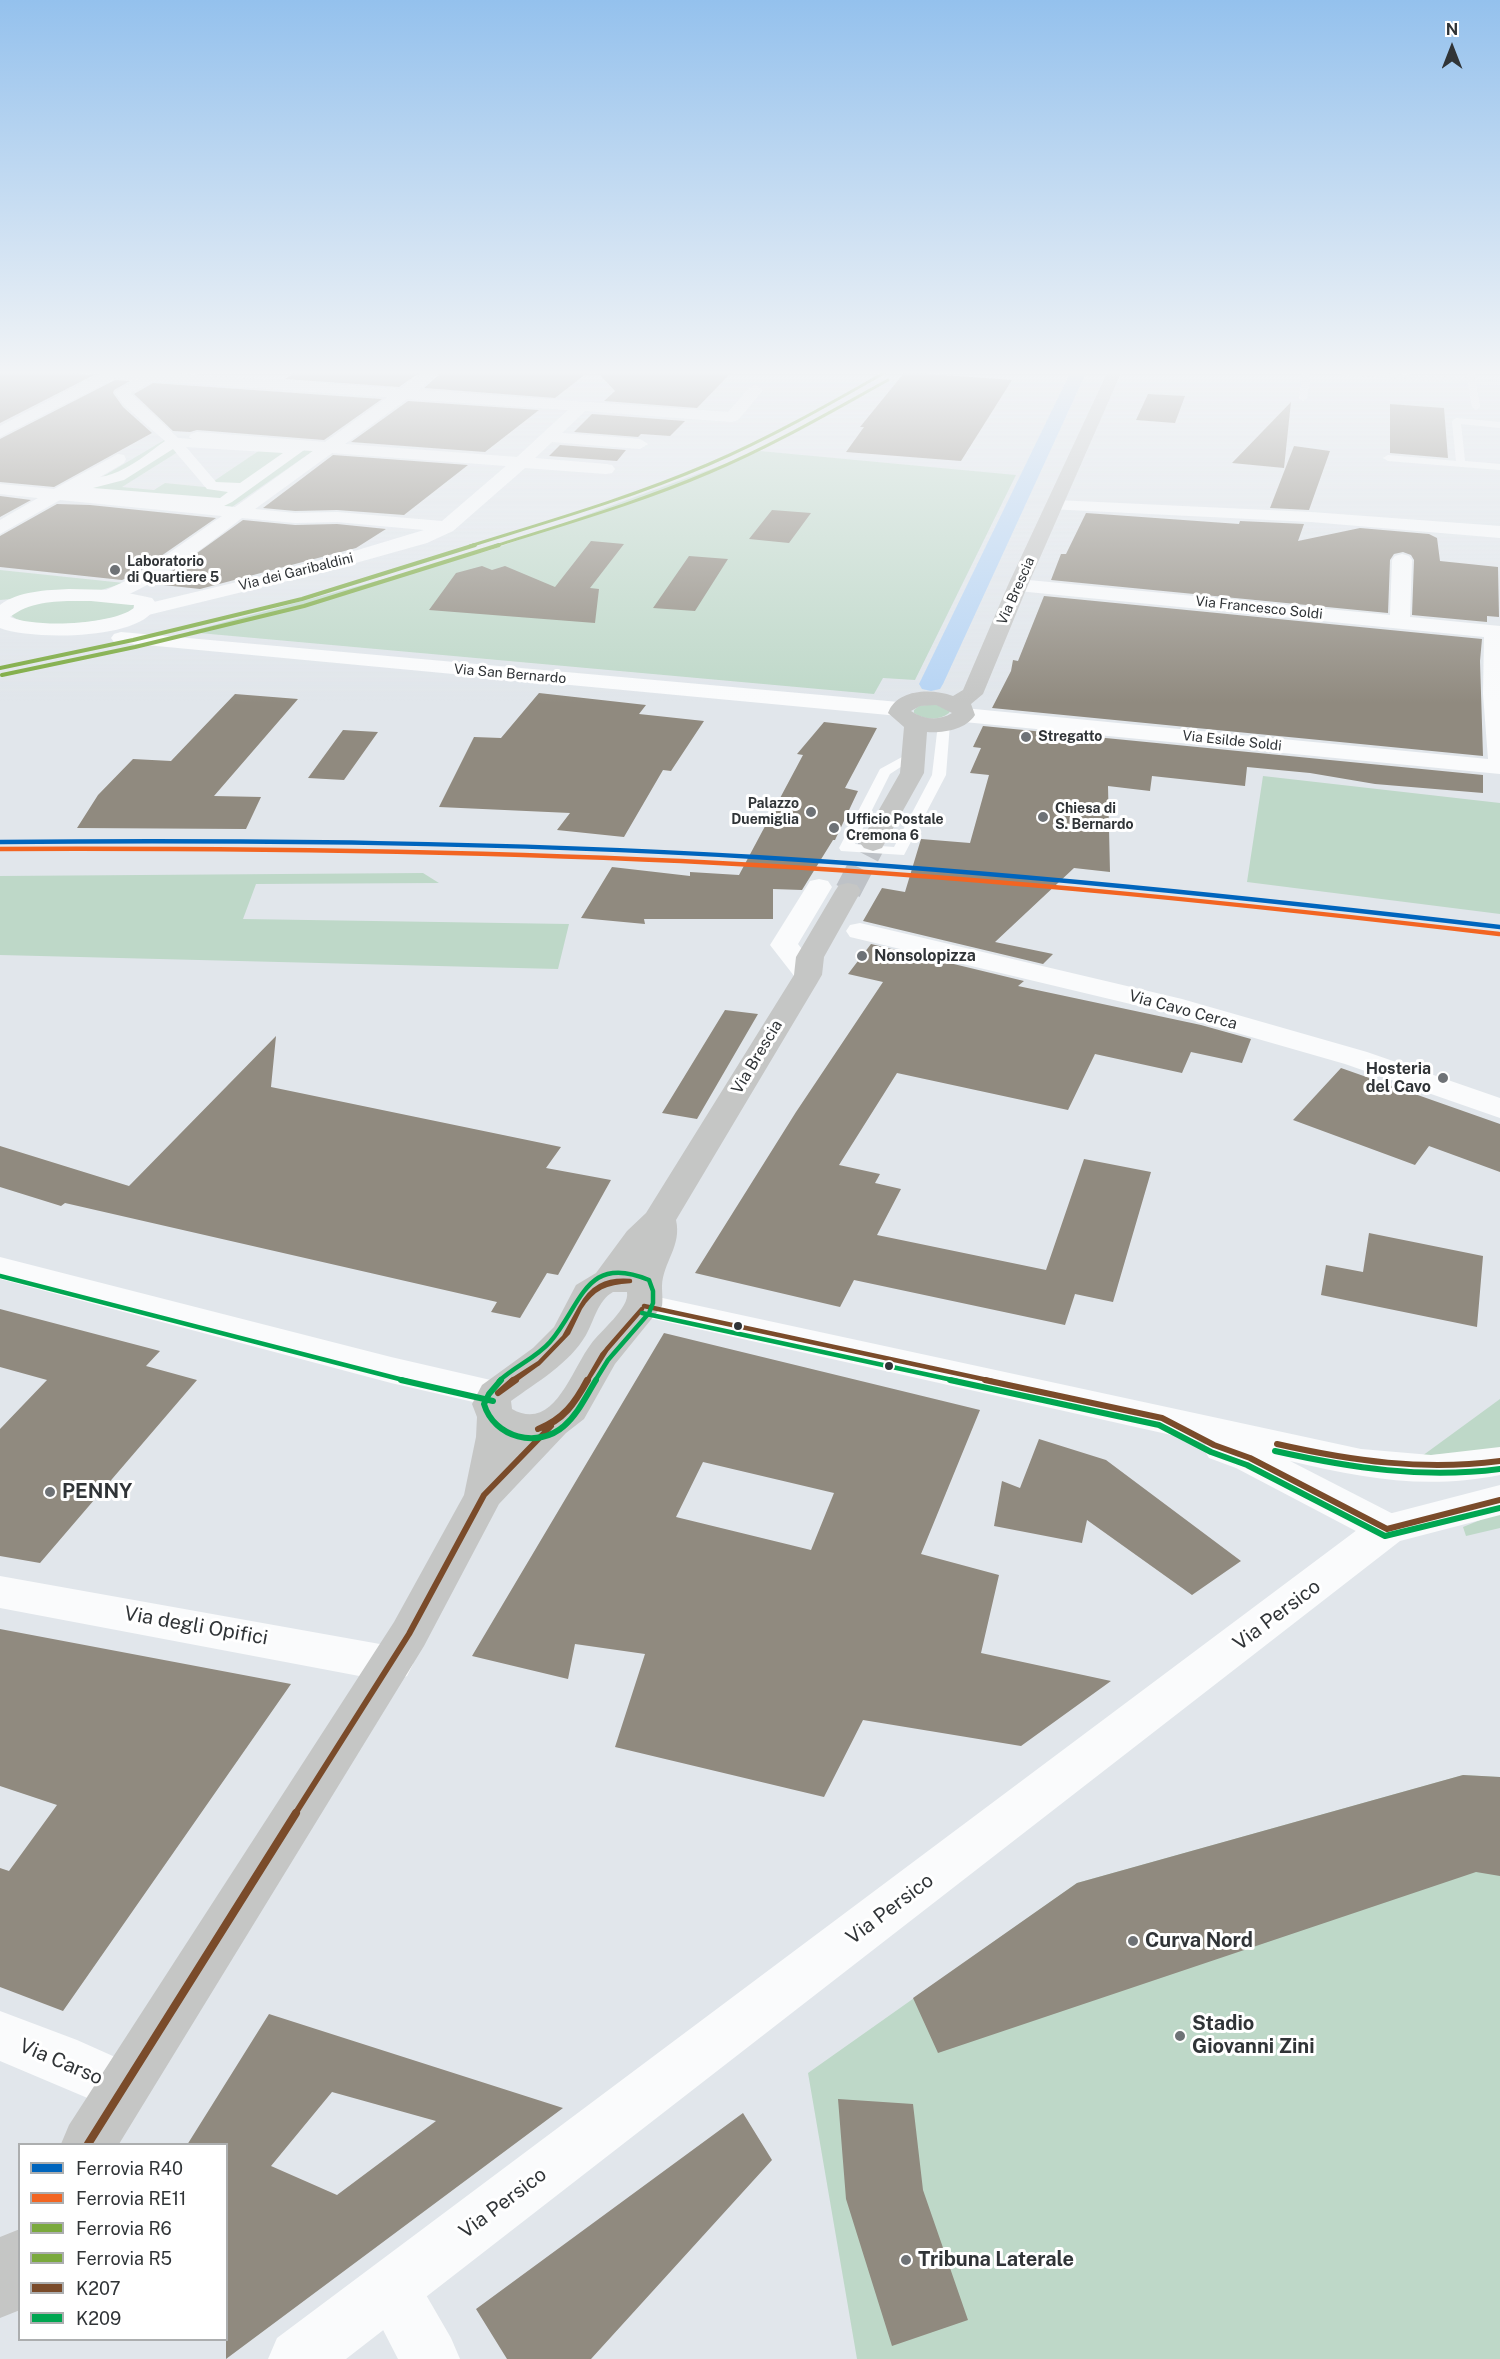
<!DOCTYPE html>
<style>
body{margin:0}
#map{position:relative;width:1500px;height:2359px;overflow:hidden;background:#e1e6eb;font-family:"Public Sans",sans-serif}
canvas{display:block}
.legend{position:absolute;left:18px;top:2143px;width:210px;height:198px;box-sizing:border-box;background:#fff;border:2px solid #acaeaf;margin:0;padding:8px 10px;list-style:none;font-size:18px;color:#303437}
.legend li{display:flex;align-items:center;gap:12px;height:30px}
.legend b{width:30px;border:2px solid #acaeaf}
.north{position:absolute;left:1422px;top:18px;width:60px;height:60px;-webkit-text-stroke:4px #fff;paint-order:stroke;rotate:0deg;font-size:16px;font-weight:700;line-height:24px;text-align:center;color:#303437}
.north::after{content:'';display:block;margin:auto;width:21px;height:27px;background:#303437;clip-path:polygon(50% 0,100% 100%,50% 72%,0 100%)}
</style>
<div id="map">
<canvas width="1500" height="2359"></canvas>
<ul class="legend">
<li><b style="height:8px;background:#0065bd"></b>Ferrovia R40</li>
<li><b style="height:8px;background:#f26522"></b>Ferrovia RE11</li>
<li><b style="height:8px;background:#7aa93d"></b>Ferrovia R6</li>
<li><b style="height:8px;background:#7aa93d"></b>Ferrovia R5</li>
<li><b style="height:8px;background:#7a4b2a"></b>K207</li>
<li><b style="height:8px;background:#00a651"></b>K209</li>
</ul>
<div class="north">N</div>
</div>
<script>
const ctx = document.querySelector('canvas').getContext('2d');
ctx.lineJoin = 'round';
function fillPath(path, color) { ctx.fillStyle = color; ctx.fill(path, 'evenodd'); }
function strokePath(path, color, width, dash) { ctx.strokeStyle = color; ctx.lineWidth = width; ctx.lineCap = dash ? 'butt' : 'round'; ctx.setLineDash(dash || []); ctx.stroke(path); }
function label(font, color, halo, rows, align = 'center') {
  ctx.font = font + ' "Public Sans",sans-serif'; ctx.lineWidth = 6; ctx.setLineDash([]); ctx.textBaseline = 'middle'; ctx.strokeStyle = halo; ctx.fillStyle = color; for (const [text, x, y, turn = 0] of rows) {
    ctx.save(); ctx.translate(x, y); ctx.rotate((+turn || 0) * Math.PI / 180); ctx.textAlign = isNaN(turn) ? turn : align; if (halo) ctx.strokeText(text, 0, 0); ctx.fillText(text, 0, 0); ctx.restore();
  }
}
fillPath(new Path2D(`
 M166,439L313,451L232,507L75,493ZM175,442L260,450L205,487L165,483L154,490L122,487L181,450Z
 M760,451L1016,475L915,680L883,678L874,694L188,632L491,550Z
 M0,570L124,583L98,591L0,600Z
 M107,599L134,604L133,610C116,623 24,632 11,615C27,596 83,600 107,599Z
 M935,704L950,711L949,713C939,721 925,720 914,713V710L919,706Z
 M1263,776L1500,803V914L1247,882Z
 M423,873L439,883L256,884L243,919L569,924L558,969L0,955V876Z
 M1500,1399V1449L1422,1456Z
 M1500,1512V1528L1466,1536L1463,1527Z
 M1463,1775L1500,1777V2359H857L808,2073L1077,1883Z`), '#bed8c8');
fillPath(new Path2D(`
 M1070,373H1086L943,684L940,689L931,691L922,689L919,684Z`), '#b6d4f4');
fillPath(new Path2D(`
 M0,373H71L94,375L0,423Z
 M294,373H419L399,387L285,379Z
 M441,373H587L555,398L424,388Z
 M598,373H731L697,408L604,401L615,391Z
 M904,373H917L1012,380L961,461L846,452L864,427H860Z
 M115,380L130,381L114,390L113,393L123,407L152,433L54,487L0,482V439Z
 M153,383L382,399L324,440L197,430L190,432L173,431L134,394Z
 M1148,394L1185,396L1175,423L1136,420Z
 M408,401L539,410L485,452L351,442Z
 M1291,402L1284,468L1232,463Z
 M1390,404L1444,408L1448,458L1390,453Z
 M592,414L685,421L670,436L641,434L638,437L574,432Z
 M560,445L626,450L617,461L549,456Z
 M1294,446L1330,451L1309,510L1270,508Z
 M333,455L468,465L404,515L337,510L295,511L263,508Z
 M0,496L31,500L0,517Z
 M57,504L90,505L216,518L135,574L122,580L0,567V536Z
 M772,510L811,513L789,543L749,539Z
 M1086,513L1239,524L1240,521L1304,524L1298,541L1360,528L1429,534L1437,538L1440,561L1498,567L1499,617L1487,616V622L1412,615L1414,560L1411,555L1403,552L1394,554L1390,560L1388,613L1051,580L1061,554H1066Z
 M243,520L295,525L337,524L386,529L356,548L200,589L154,584Z
 M591,541L624,544L590,588L599,589L595,623L429,610L456,573L482,566L492,570L505,566L555,587Z
 M689,556L728,559L695,611L653,608Z
 M1044,596L1482,639L1480,661L1483,756L992,708L1011,671L1013,660L1018,661Z
 M539,693L646,705L639,714L704,721L671,771L663,770L624,837L557,830L570,813L439,807L474,737L501,738Z
 M235,694L298,699L214,796L261,797L246,829L77,828L98,795L133,759L171,761Z
 M824,722L877,728L845,788L858,791L835,840H833L802,890L773,889V919H644L645,924L581,918L612,867L690,876V872L739,875L803,755L797,754Z
 M983,726L1483,775V793L1375,784L1310,773L1247,767L1245,786L1152,776L1150,791L1108,786L1110,872L1074,868L995,942L1053,954L1043,964L863,921L882,888L905,892L921,839L970,843L989,775L970,773L981,748L973,747Z
 M343,730L378,732L344,780L308,778Z
 M871,944L1024,981L1018,986L1201,1025L1251,1039L1242,1063L1191,1052L1182,1073L1095,1054L1068,1110L897,1073L839,1165L880,1174L875,1183L901,1189L877,1235L1046,1270L1084,1159L1151,1172L1113,1302L1075,1294L1065,1325L854,1280L840,1307L695,1273L796,1112L883,982L848,974Z
 M725,1010L758,1014L697,1119L662,1113Z
 M276,1036L271,1087L561,1147L546,1168L611,1180L558,1275L547,1273L520,1318L491,1312L497,1302L65,1203L61,1206L0,1187V1146L129,1186Z
 M1341,1068L1500,1124V1172L1429,1146L1415,1165L1293,1120Z
 M1369,1233L1483,1256L1477,1327L1321,1295L1326,1265L1363,1272Z
 M0,1309L160,1351L146,1366L197,1380L40,1563L0,1556V1429L47,1380L0,1367Z
 M664,1333L980,1410L921,1554L999,1575L981,1653L1111,1681L1021,1746L863,1720L824,1797L615,1747L645,1654L575,1644L568,1679L472,1656ZM703,1462L834,1493L811,1550L676,1517Z
 M1039,1439L1106,1460L1241,1561L1192,1595L1087,1520L1082,1543L994,1526L1002,1481L1020,1488Z
 M0,1629L291,1684L63,2011L0,1987V1868L9,1871L57,1805L0,1786Z
 M1463,1775L1500,1777V1876L1476,1872L938,2053L913,1998L1077,1883Z
 M269,2014L563,2108L226,2359V2145H187ZM332,2092L436,2121L337,2195L271,2166Z
 M838,2099L913,2104L923,2190L968,2320L892,2346L846,2199Z
 M743,2113L772,2160L591,2359H507L476,2309Z`), '#908a7f');
strokePath(new Path2D(`
 M848,891L873,843`), '#bec2c7', 26, [26, 14]);
fillPath(new Path2D(`
 M1303,373H1311L1307,398L1303,401L1299,398Z
 M1340,373H1378L1467,378L1466,373H1474L1475,379L1500,381V385L1476,384L1480,407L1476,410L1472,407L1468,383L1344,375Z
 M1456,418L1500,422V428L1461,424L1465,461L1500,464V470L1388,461L1383,458L1388,455L1456,461L1452,421Z
 M944,720L950,724L946,775L904,855L841,851L839,848L880,769L913,751L919,755L890,774L855,844L894,847L932,775L938,724Z`), '#fafbfc');
fillPath(new Path2D(`
 M146,375L151,376L153,379L151,382L130,393L178,438L261,445L300,444L307,448L232,502L220,508L90,497L83,493H71L68,490C79,478 98,479 112,474C131,468 149,452 165,441L124,405L115,392ZM186,447L283,453L240,483L216,482ZM173,449L207,489L228,492L220,498L93,488L124,480Z`), '#fafbfc');
fillPath(new Path2D(`
 M102,373H172L400,389L423,373H439L418,390L728,412L750,387L755,385L763,390L738,420L732,422L585,411L562,433L640,439L648,444L640,449L552,442L535,458L606,464L612,465L615,469L612,473L606,474L525,468L453,531L427,543L320,573L144,616L137,614L134,610L137,606L308,565L424,530L337,522L295,523L242,518C217,537 132,606 104,599L101,595L104,591L136,576L222,516L60,500L0,534V520L38,498L0,494V484L54,489L118,454L124,455L126,459L124,463L76,491L235,507L313,451L197,442L189,437L191,434L197,432L325,442L388,397L115,378L0,437V426ZM407,399L568,410L517,457L345,444ZM332,453L506,466L442,521L337,512L295,513L255,509Z
 M1055,500L1311,512L1500,526V538L1311,522L1049,509L1046,505L1049,501Z
 M1402,554L1409,556L1412,560L1410,617L1500,626V774L964,722L956,720L953,715L956,710L964,708L1488,759L1483,694L1484,637L1018,591L1011,589L1008,585L1011,581L1018,579L1390,615L1392,560L1395,556Z
 M819,879L828,881L832,887L798,944L822,975L818,981L808,984L798,981L770,945L810,881Z
 M860,923L1182,999L1367,1052L1500,1098V1118L1345,1064L1164,1012L850,937L846,931L850,925Z
 M0,1257L391,1357L495,1381L508,1385L514,1394L508,1403L495,1407L391,1383L0,1279Z
 M644,1294L1361,1449L1431,1455L1500,1447V1475C1424,1490 1363,1478 1290,1461L1401,1518L1407,1529L1401,1540L1387,1544L1373,1540L1236,1468L1209,1458L1203,1448L1207,1443L631,1314L626,1306L631,1298Z
 M0,1576L391,1646L407,1652L413,1664L407,1676L391,1682L0,1608Z
 M0,2011L77,2040L142,2069L150,2087L142,2105L123,2113L0,2061Z
 M391,2260L411,2269L451,2338L460,2359H398L362,2289L371,2269Z`), '#fafbfc');
fillPath(new Path2D(`
 M69,589L113,590L152,598L155,602L154,610C134,640 31,640 0,628V605C18,591 47,590 69,589ZM91,601L131,605H134V608C112,625 35,628 10,617C33,599 64,601 91,601Z
 M121,632L899,702L907,704L910,709L907,714L899,716L114,642L111,638L114,634Z
 M1500,1485V1515L1400,1541L346,2359H268L277,2338L1373,1518Z`), '#fafbfc');
fillPath(new Path2D(`
 M1107,373H1121L1028,585L983,694L971,704L975,715C965,730 944,733 927,732L924,773L882,848L873,851L864,848L860,843L900,773L904,727L888,713C897,689 931,688 953,696L963,690L1008,585ZM936,705L952,713C939,721 924,720 911,711L920,706Z
 M848,883L857,885L861,891L824,957L822,975L676,1220C682,1246 663,1262 662,1286C662,1294 663,1299 662,1306L615,1364L584,1419L566,1433L499,1504L424,1646L119,2144H61L69,2125L394,1622L464,1495L476,1437L477,1417L472,1404L482,1385L533,1348L554,1327L576,1285L596,1273L627,1231L646,1213L794,975L796,957L835,891L839,885ZM613,1292H627C630,1308 600,1331 591,1344C571,1370 554,1433 512,1409L511,1401C537,1382 569,1364 586,1335C594,1321 598,1300 613,1292Z
 M20,2229V2310L0,2318V2237Z`), '#c5c6c5');
strokePath(new Path2D(`
 M644,1306L992,1381
 M580,1308C591,1287 606,1279 630,1281
 M580,1308C593,1288 606,1282 630,1281
 M539,1363L564,1337L580,1308
 M539,1363L568,1333L580,1308
 M511,1381L539,1363
 M514,1381L539,1363
 M587,1381L607,1349L642,1309
 M587,1381L602,1355L642,1309`), '#7a4b2a', 4.5);
strokePath(new Path2D(`
 M985,1380L1162,1418L1214,1445L1250,1458L1387,1529L1500,1500
 M498,1393L513,1380
 M498,1393L516,1380
 M538,1429C563,1419 575,1403 587,1380
 M538,1429C564,1421 575,1403 588,1380
 M1277,1444C1352,1461 1423,1471 1500,1461
 M295,1814L409,1634L484,1495L551,1426`), '#7a4b2a', 6);
strokePath(new Path2D(`
 M88,2144L296,1813`), '#7a4b2a', 8);
strokePath(new Path2D(`
 M0,1276L407,1381
 M642,1313L957,1381
 M499,1381C515,1366 536,1358 550,1342C582,1305 585,1253 649,1280L653,1291V1303L649,1313L608,1360L595,1381`), '#00a651', 4.5);
strokePath(new Path2D(`
 M401,1380L493,1401
 M501,1380L489,1394L484,1404C494,1438 538,1449 564,1426C578,1414 586,1396 596,1380
 M950,1380L1159,1425L1211,1452L1247,1465L1385,1536L1500,1508
 M1275,1451C1351,1468 1423,1479 1500,1469`), '#00a651', 6);
strokePath(new Path2D(`
 M0,842C252,840 504,842 755,857C1004,872 1252,898 1500,927`), '#0065bd', 4.5);
strokePath(new Path2D(`
 M0,849C252,848 503,851 755,865C1004,879 1251,905 1499,934`), '#f26522', 4.5);
strokePath(new Path2D(`
 M470,546C550,521 630,498 707,465C768,439 826,406 884,373`), '#7aa93d', 3);
strokePath(new Path2D(`
 M0,668L133,640L302,599L475,545`), '#7aa93d', 4);
strokePath(new Path2D(`
 M495,546C567,523 640,502 710,472C772,446 830,412 888,380`), '#7aa93d', 3);
strokePath(new Path2D(`
 M2,675L135,647L304,606L499,545`), '#7aa93d', 4);
const sky = ctx.createLinearGradient(0, 0, 0, 703);
sky.addColorStop(0, '#94c1ed');
sky.addColorStop(0.53, '#f2f4f6');
sky.addColorStop(1, '#f2f4f600');
ctx.fillStyle = sky;
ctx.fillRect(0, 0, 1500, 703);
for (const [x, y, r, color] of [
 [115,570,6,"#6e7276"],
 [1026,737,6,"#6e7276"],
 [811,812,6,"#6e7276"],
 [1043,817,6,"#6e7276"],
 [834,828,6,"#6e7276"],
 [862,956,6,"#6e7276"],
 [1443,1078,6,"#6e7276"],
 [738,1326,5,"#303437"],
 [889,1366,5,"#303437"],
 [50,1492,6,"#6e7276"],
 [1133,1941,6,"#6e7276"],
 [1180,2036,6,"#6e7276"],
 [906,2260,6,"#6e7276"]
]) { const dot = new Path2D(); dot.arc(x, y, r, 0, 2 * Math.PI); ctx.fillStyle = color; ctx.fill(dot); strokePath(dot, '#fff', 2); }
label('bold 14px', '#303437', '#fff', [
 ["Laboratorio",127,562],
 ["di Quartiere 5",127,578],
 ["Stregatto",1038,737],
 ["Palazzo",799,804,"right"],
 ["Duemiglia",799,820,"right"],
 ["Chiesa di",1055,809],
 ["S. Bernardo",1055,825],
 ["Ufficio Postale",846,820],
 ["Cremona 6",846,836]
], 'left');
label('14px', '#303437', '#fff', [
 ["Via dei Garibaldini",296,572,-14],
 ["Via Brescia",1016,591,-66],
 ["Via Francesco Soldi",1259,608,6],
 ["Via San Bernardo",510,674,5],
 ["Via Esilde Soldi",1232,741,6]
]);
label('bold 16px', '#303437', '#fff', [
 ["Nonsolopizza",874,956],
 ["Hosteria",1431,1069,"right"],
 ["del Cavo",1431,1087,"right"]
], 'left');
label('16px', '#303437', '#fff', [
 ["Via Cavo Cerca",1183,1010,15],
 ["Via Brescia",757,1057,-59]
]);
label('bold 20px', '#303437', '#fff', [
 ["PENNY",62,1492],
 ["Curva Nord",1145,1941],
 ["Stadio",1192,2024],
 ["Giovanni Zini",1192,2047],
 ["Tribuna Laterale",918,2260]
], 'left');
label('20px', '#303437', '#fff', [
 ["Via Persico",1277,1615,-37],
 ["Via degli Opifici",196,1626,10],
 ["Via Persico",890,1909,-37],
 ["Via Carso",61,2062,23],
 ["Via Persico",503,2203,-37]
]);
</script>
